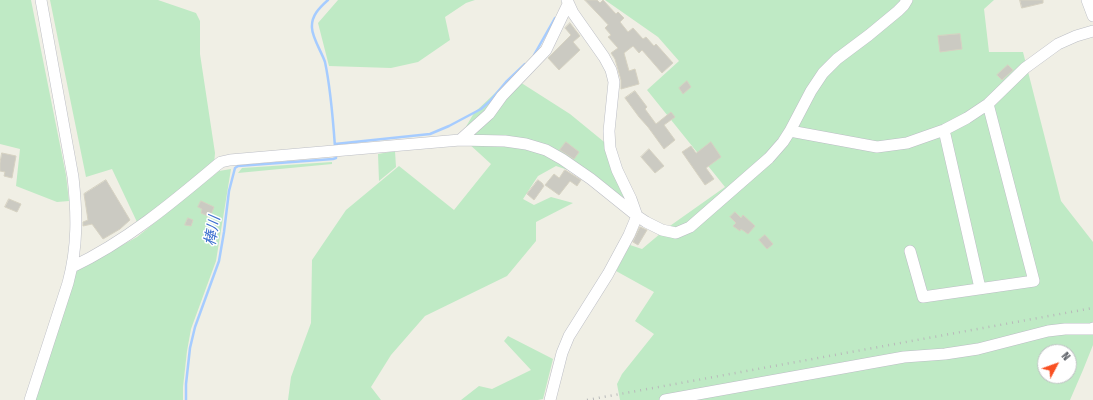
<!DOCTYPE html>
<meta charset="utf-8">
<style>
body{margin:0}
#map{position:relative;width:1093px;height:400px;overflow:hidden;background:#f0efe5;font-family:"Fira Sans Condensed",sans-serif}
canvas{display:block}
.north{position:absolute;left:1037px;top:344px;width:40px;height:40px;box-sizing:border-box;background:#fff;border:1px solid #bebfc2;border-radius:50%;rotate:49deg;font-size:11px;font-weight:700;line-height:16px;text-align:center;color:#5c6067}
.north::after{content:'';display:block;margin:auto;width:14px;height:18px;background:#f95022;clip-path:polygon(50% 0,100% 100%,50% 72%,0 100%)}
</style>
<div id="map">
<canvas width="1093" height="400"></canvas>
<div class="north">N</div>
</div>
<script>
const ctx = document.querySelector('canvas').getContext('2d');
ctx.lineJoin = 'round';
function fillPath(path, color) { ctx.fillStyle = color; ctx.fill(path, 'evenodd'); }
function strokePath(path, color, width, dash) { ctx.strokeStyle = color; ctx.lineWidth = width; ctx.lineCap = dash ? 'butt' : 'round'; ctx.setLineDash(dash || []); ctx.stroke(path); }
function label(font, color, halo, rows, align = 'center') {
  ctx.font = font + ' "Fira Sans Condensed","Noto Sans JP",sans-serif'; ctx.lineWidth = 3; ctx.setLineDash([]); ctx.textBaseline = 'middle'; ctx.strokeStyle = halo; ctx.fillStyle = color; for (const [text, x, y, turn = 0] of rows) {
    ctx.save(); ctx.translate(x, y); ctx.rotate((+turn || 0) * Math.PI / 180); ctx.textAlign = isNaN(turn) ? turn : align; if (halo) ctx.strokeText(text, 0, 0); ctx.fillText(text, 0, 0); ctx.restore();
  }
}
fillPath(new Path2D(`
 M0,0H31L66,175L69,201L57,202L16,186L20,149L0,144Z
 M50,0H158L196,13L200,21V54L215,153L214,165L137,222L112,169L86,177Z
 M338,0H475L466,3L445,17L450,40L418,62L391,68L329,66L318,23Z
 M605,0H994L984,9L989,52H1023L1061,201L1093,242V345L1083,370L1070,400H620L617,384L622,374L654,334L635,321L654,292L616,271L630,245L642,249L667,228L725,187L647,90L679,61L658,37ZM1045,352H1069V376H1045Z
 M512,77L570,114L614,150L640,212L601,181L556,166L538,176L523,199L534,205L551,197L573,203L536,222V241L507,276L425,316L391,355L371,387L381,400H288L291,377L311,323L312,260L346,210L399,166L454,210L491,164L468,143L464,130L474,113Z
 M395,151L396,167L379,181L378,154Z
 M332,162V164L238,173L242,168Z
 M231,169L216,261L191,329L187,351L183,387V400H35L77,270L137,237L219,171Z
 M508,336L553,359L543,399L538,400H461L479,386L492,389L531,370L504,341Z`), '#bfeac5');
strokePath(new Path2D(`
 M328,0C319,8 311,16 312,28C312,37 322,53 325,62C331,90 333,119 335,147
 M534,55L555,18
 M335,144L430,134L449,126L481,109L490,101L506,82L525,64
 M186,400V384L190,348L195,327L219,261L224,232L229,191L235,168L238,166L333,159L336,158V154`), '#a6ccff', 2.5);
const building = new Path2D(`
 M585,0H597L600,3L603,0L616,14L618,12L624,18L620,22L628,32L633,28L643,39L646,37L654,46L656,44L673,63L662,73L642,50L639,53L633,46L624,53L629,71L635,69L639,84L621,89V80L615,59L611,53L618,48L608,37L611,35L605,28L608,25Z
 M1020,0H1043V3L1022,8Z
 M570,23L580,36L573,42L580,50L559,70L548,58L571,35L565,28Z
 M960,34L962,49L940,52L938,36Z
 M1008,65L1013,70L1002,80L997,75Z
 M687,81L691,87L683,94L679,88Z
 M635,91L647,107L645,109L656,124L671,112L675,117L664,125L675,140L664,149L648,127L639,117L625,98Z
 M566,142L579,152L574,159L560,150Z
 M711,142L721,157L706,168L714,179L705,185L682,152L691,146L696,153Z
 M649,149L664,166L655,173L641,157Z
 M2,153L16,156L12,178L4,176L5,172L0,171V163Z
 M565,170L581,180L577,186L570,181L559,195L545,185L554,174L559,178Z
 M106,180L130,220L120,229L103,239L92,224L83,226V222L88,220L84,194Z
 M538,180L542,183L544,186L534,200L527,194Z
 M9,199L21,204L17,212L5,207Z
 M201,201L214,207L210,217L201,213L202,209L198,207Z
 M735,212L741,218L743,215L755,226L748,234L741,229L740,231L733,226L736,223L730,217Z
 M188,218L193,220L191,226L185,225Z
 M640,227L647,230L638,245L633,242Z
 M765,235L773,244L767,249L759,240Z`);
fillPath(building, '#cbcac2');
strokePath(building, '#d6d2c2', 1);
const minor = new Path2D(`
 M1087,0L1093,16
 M944,130L980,288
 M790,131L877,147L907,143L944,130L967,118L988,104L1025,68L1058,44L1076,36L1093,31
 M460,140L489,114L502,96L546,50L568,4
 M910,251L923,297L1034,281L988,104
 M72,267C125,242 172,203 217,165L221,162L230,160L460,140L505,141L526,144L546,150L562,159L591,179L637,216L646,222L662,230L676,233L690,227L769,158L783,142L790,131L811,91L823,73L837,59L869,35L898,11L904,5L907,0
 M30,400L68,283C78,246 77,213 73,177L41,0
 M550,400L562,353L569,336L608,274L629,235L637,216L631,199L617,170L610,148L609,131L614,82L611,70L604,57L573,13L567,0
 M665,400L904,357L945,354L978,349L1048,331L1065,329H1092L1093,328`);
strokePath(minor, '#bcbec5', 12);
strokePath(minor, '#fff', 11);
strokePath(new Path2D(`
 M587,400L1093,308`), '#b8b9ba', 2.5, [1, 5]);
label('italic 15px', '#3d70cf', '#fff', [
 ["棒川",213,231,-80]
]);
</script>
